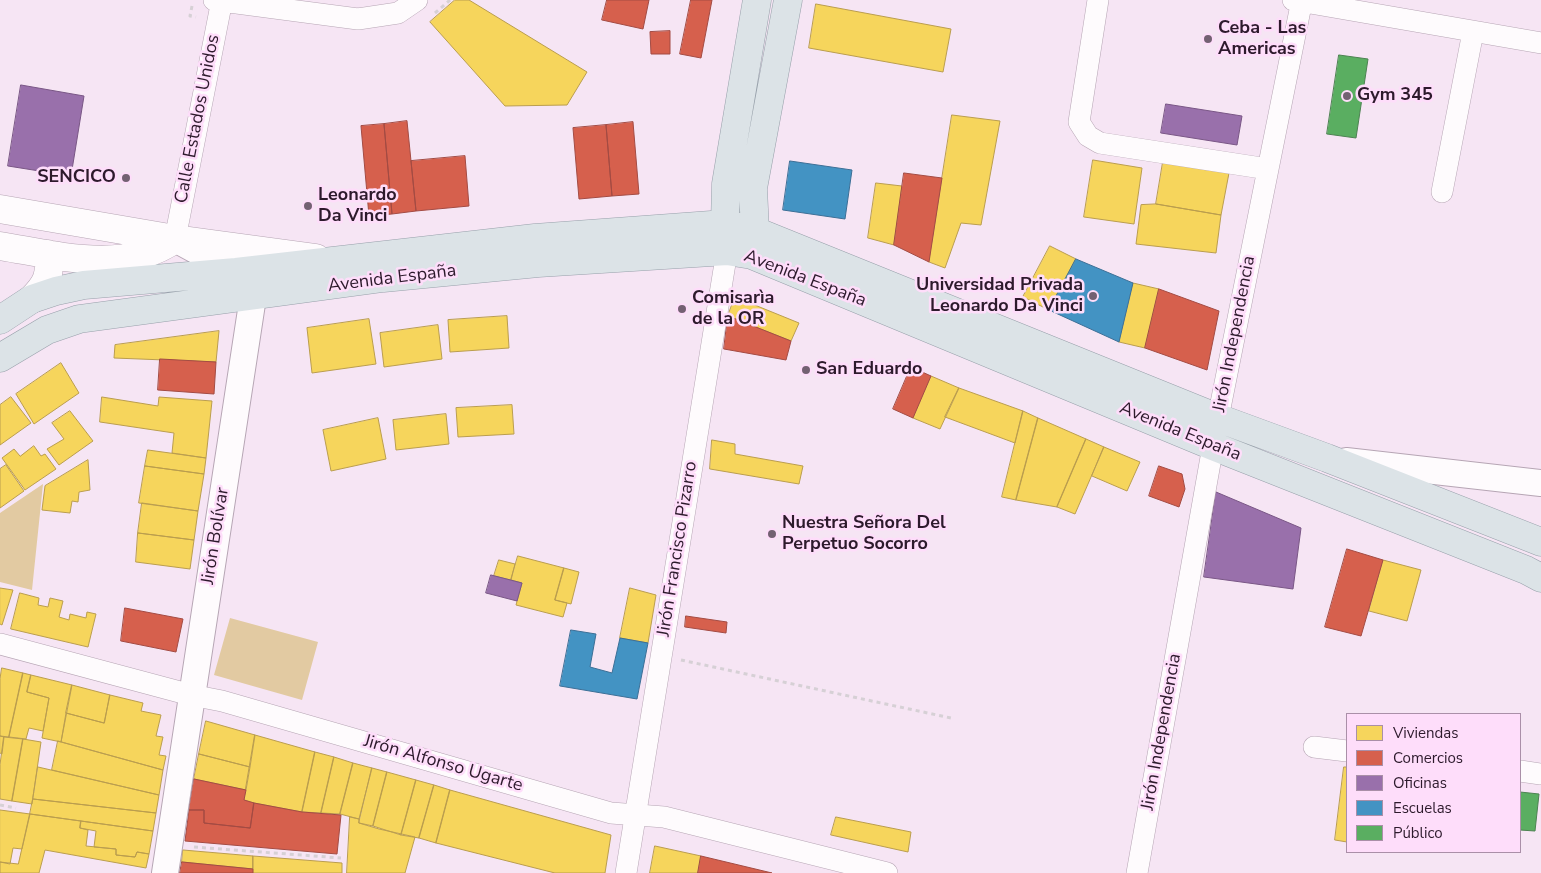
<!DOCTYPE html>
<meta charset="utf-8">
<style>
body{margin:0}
#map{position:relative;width:1541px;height:873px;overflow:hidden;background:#f6e5f4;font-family:"Nunito Sans",sans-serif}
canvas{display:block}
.legend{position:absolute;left:1346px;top:713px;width:175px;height:140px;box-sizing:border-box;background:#feddfa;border:1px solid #aa8fa8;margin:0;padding:6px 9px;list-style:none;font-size:15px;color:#2d1a2c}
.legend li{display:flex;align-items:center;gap:10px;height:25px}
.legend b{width:25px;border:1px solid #aa8fa8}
</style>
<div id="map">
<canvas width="1541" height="873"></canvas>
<ul class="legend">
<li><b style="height:14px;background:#f6d55c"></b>Viviendas</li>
<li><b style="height:14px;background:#d6604d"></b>Comercios</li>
<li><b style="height:14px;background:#9970ab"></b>Oficinas</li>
<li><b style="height:14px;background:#4393c3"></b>Escuelas</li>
<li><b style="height:14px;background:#5aae61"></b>Público</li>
</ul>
</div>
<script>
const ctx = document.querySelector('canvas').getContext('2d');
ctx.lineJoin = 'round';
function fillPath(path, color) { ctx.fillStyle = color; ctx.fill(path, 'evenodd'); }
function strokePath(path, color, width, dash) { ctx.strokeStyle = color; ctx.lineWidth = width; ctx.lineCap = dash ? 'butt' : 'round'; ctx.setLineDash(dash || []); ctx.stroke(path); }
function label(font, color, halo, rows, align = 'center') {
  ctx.font = font + ' "Nunito Sans",sans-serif'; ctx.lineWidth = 5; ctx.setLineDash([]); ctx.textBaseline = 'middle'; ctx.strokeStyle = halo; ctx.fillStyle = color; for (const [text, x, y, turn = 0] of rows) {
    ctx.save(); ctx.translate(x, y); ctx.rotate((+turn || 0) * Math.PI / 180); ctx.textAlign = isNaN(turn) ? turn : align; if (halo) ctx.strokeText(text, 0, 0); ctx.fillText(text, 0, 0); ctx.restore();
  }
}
fillPath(new Path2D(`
 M43,484L32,590L0,582V513Z
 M230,618L318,642L302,700L214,675Z`), '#e2caa2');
const homes = new Path2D(`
 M455,0H469L587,72L567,105L505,106L430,22Z
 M816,4L951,29L943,72L809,48Z
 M952,115L1000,121L981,225L961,223L945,268L929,262Z
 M1093,160L1142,168L1134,224L1084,217Z
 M1163,162L1229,173L1221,215L1156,204Z
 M876,183L902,186L894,245L868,238Z
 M1156,204L1221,215L1216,253L1136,244L1141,205Z
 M1050,246L1076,259L1049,310L1023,297Z
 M1133,283L1159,289L1145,348L1119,342Z
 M735,297L799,323L791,341L728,316Z
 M507,316L509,348L450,352L448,320Z
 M369,319L376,364L312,373L307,328Z
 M438,325L442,359L384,367L380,333Z
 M219,331L216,362L114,358L115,345Z
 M61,363L79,393L34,424L16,394Z
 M931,376L959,388L940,429L913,418Z
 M959,388L1023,411L1015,443L945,417Z
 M11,397L31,423L0,445V405Z
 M102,397L158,406L159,397L212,401L206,458L172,453L174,433L100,422Z
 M512,405L514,434L458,437L456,408Z
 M70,411L93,441L59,465L47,449L64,439L52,423Z
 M1023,411L1038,418L1016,500L1002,497Z
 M446,414L449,444L396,450L393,420Z
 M378,418L386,459L331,471L323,430Z
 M1038,418L1086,439L1057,507L1016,500Z
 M1086,439L1104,447L1075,514L1057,507Z
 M712,440L735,444V454L803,466L799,484L710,469Z
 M34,446L41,456L45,454L56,469L25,490L2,458L14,449L20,456Z
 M1104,447L1140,462L1127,491L1092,476Z
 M148,450L206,458L204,474L145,466Z
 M88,460L90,490L79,492L78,502L72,501L70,513L42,510L45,486Z
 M6,465L24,491L0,508V469Z
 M145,466L204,474L198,511L139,503Z
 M142,503L198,511L194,540L138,533Z
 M138,533L194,540L190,569L136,562Z
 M518,556L564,568L555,600L567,603L563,617L516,605L522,583L511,580Z
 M499,560L515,564L511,580L494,576Z
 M1383,560L1421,570L1407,621L1369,611Z
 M564,568L579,572L571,604L555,600Z
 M0,588L13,590L2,625L0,624Z
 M630,588L656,595L648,643L620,638Z
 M20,593L39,598L38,605L48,607L50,598L63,601L59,617L69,620L70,614L86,618L87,612L96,614L88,647L11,629Z
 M2,668L23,673L9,737L0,736V679Z
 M23,673L31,675L27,692L49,698L43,731L29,728L26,739L9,737Z
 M31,675L72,685L61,742L42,738L49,698L27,692Z
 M72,685L110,695L104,723L66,713Z
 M110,695L143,703L141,711L161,715L156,736L163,737L159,755L166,756L163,770L61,742L66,713L104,723Z
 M206,721L255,735L250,767L199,754Z
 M255,735L315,752L302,812L254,803L244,800Z
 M0,736L4,737L2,754L0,753Z
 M4,737L23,739L12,801L0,799V765Z
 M23,739L41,742L32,804L12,801Z
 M58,741L163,770L159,795L52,770Z
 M315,752L334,757L321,813L302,812Z
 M199,754L250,767L246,790L194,779Z
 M334,757L353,763L340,814L321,813Z
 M353,763L372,768L359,819L340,814Z
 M38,767L159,795L156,813L33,799Z
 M1344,767H1347V842L1335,840Z
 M372,768L387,772L373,826L359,823Z
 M387,772L416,780L401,835L373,826Z
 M416,780L434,785L419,838L401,835Z
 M434,785L450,790L436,843L419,838Z
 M450,790L611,835L605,873H555L436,843Z
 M33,799L156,813L153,831L30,814Z
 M0,810L30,814L22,849L13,848L10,864L0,862Z
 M30,814L81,821L80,828L88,830L86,846L116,849V855L135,857L137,852L149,854L146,868L45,850L39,873H0V862L18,864Z
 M350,817L359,819V823L379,829L415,837L405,873H347Z
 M836,817L911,832L908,852L831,835Z
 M81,821L153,831L149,854L137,852L135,857L116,855V849L94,847L96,831L80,828Z
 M655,846L701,856L698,873H650Z
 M183,850L253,856V869L182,862Z
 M253,856L342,863V873H253Z`);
fillPath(homes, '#f6d55c');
strokePath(homes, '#ba9d4e', 1);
const shops = new Path2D(`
 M607,0H649L643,29L602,20Z
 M691,0H712L701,58L680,54Z
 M670,31V54H651L650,32Z
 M407,121L416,211L392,214L384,124Z
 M633,122L639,194L612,196L606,125Z
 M384,124L392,214L369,216L361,126Z
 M606,125L612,196L579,199L573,128Z
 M465,156L469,206L416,211L411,161Z
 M904,173L942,178L929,262L894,245Z
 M1159,289L1219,311L1207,370L1145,348Z
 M728,316L791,341L786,360L724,349Z
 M160,359L216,362L214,394L158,390Z
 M911,367L931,376L913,418L893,409Z
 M1159,466L1182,474L1185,489L1179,507L1149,496Z
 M1347,549L1383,560L1361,636L1325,627Z
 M125,608L183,619L176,652L121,641Z
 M686,616L727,622L726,633L685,627Z
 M194,779L246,790L244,800L254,803L250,828L204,823V810H189Z
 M254,803L302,812L341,815L337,854L185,841L189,810H204V823L250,828Z
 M701,856L772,873H698Z
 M182,862L253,869V873H180Z`);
fillPath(shops, '#d6604d');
strokePath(shops, '#a34b43', 1);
const offices = new Path2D(`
 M21,85L84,96L71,176L8,166Z
 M1166,104L1242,116L1237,145L1161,133Z
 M1216,492L1301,528L1293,589L1204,577Z
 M491,575L522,583L517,601L486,593Z`);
fillPath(offices, '#9970ab');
strokePath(offices, '#795685', 1);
const schools = new Path2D(`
 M790,161L852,170L845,219L783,210Z
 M1076,259L1133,283L1119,342L1049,310Z
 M571,630L596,634L590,667L612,673L620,638L648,643L637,699L560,686Z`);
fillPath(schools, '#4393c3');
strokePath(schools, '#3c6f96', 1);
const public = new Path2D(`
 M1339,55L1368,59L1356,138L1327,134Z
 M1520,792L1539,794L1535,831L1520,830Z`);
fillPath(public, '#5aae61');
strokePath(public, '#4c8251', 1);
const minor = new Path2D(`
 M214,0L358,19L398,13L417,0
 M1098,0L1079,122L1088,136L1100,143L1268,169
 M1293,0L1541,43
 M1442,192L1473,32
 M175,239L222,0
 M0,644L191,695L222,701L611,813L664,817L887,873
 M1314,747L1347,751
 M1520,771L1541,774
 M626,873L727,251L726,237
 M1137,873L1218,418L1302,0`);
const tertiary = new Path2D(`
 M1346,461L1541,483
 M165,873L253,297L236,272L177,240`);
const secondary = new Path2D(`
 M0,209L175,239L316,258
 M0,246C56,255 124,275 175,239
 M32,299C47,284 51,275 48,254`);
const primary = new Path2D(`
 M725,224L726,184L757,0
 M755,231L753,188L788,0
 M0,320L32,299L56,291L84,285L236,272L535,238L725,224L755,231L1218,418L1327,458L1541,542
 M0,358L47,330L79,319L383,278L538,263L727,251L752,255L1213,446L1526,570L1541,578`);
strokePath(minor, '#b6a5b4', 22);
strokePath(tertiary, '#b6a5b4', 28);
strokePath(secondary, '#b6a5b4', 29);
strokePath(primary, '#97a0aa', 29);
strokePath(new Path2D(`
 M192,6L190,16L196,17
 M435,13L450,0
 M681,660L951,718
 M0,805L16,808
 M194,847L341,858`), '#d6d0d5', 3, [4, 4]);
strokePath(minor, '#fefbfd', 21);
strokePath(tertiary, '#fefbfd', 26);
strokePath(secondary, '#fefbfd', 28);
strokePath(primary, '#dce3e7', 28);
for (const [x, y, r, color] of [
 [1208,39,5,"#736172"],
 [1347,96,5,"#736172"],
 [126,178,5,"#736172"],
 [308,206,5,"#736172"],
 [1093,296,5,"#736172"],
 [682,309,5,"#736172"],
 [806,370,5,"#736172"],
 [772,534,5,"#736172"]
]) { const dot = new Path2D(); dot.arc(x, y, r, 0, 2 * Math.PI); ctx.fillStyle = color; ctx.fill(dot); strokePath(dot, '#feddfa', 2); }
label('bold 18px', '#2d1a2c', '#feddfa', [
 ["Ceba - Las",1218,29],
 ["Americas",1218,50],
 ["Gym 345",1357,96],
 ["SENCICO",116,178,"right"],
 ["Leonardo",318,196],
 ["Da Vinci",318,217],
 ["Universidad Privada",1083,286,"right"],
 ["Leonardo Da Vinci",1083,307,"right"],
 ["Comisarìa",692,299],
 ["de la OR",692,320],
 ["San Eduardo",816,370],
 ["Nuestra Señora Del",782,524],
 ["Perpetuo Socorro",782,545]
], 'left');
label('18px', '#2d1a2c', '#feddfa', [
 ["Calle Estados Unidos",198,119,-79],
 ["Avenida España",392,279,-7],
 ["Avenida España",805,279,21],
 ["Jirón Independencia",1235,334,-79],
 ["Avenida España",1180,432,22],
 ["Jirón Bolívar",216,536,-81],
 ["Jirón Francisco Pizarro",678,549,-81],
 ["Jirón Independencia",1162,732,-80],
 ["Jirón Alfonso Ugarte",443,764,16]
]);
</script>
